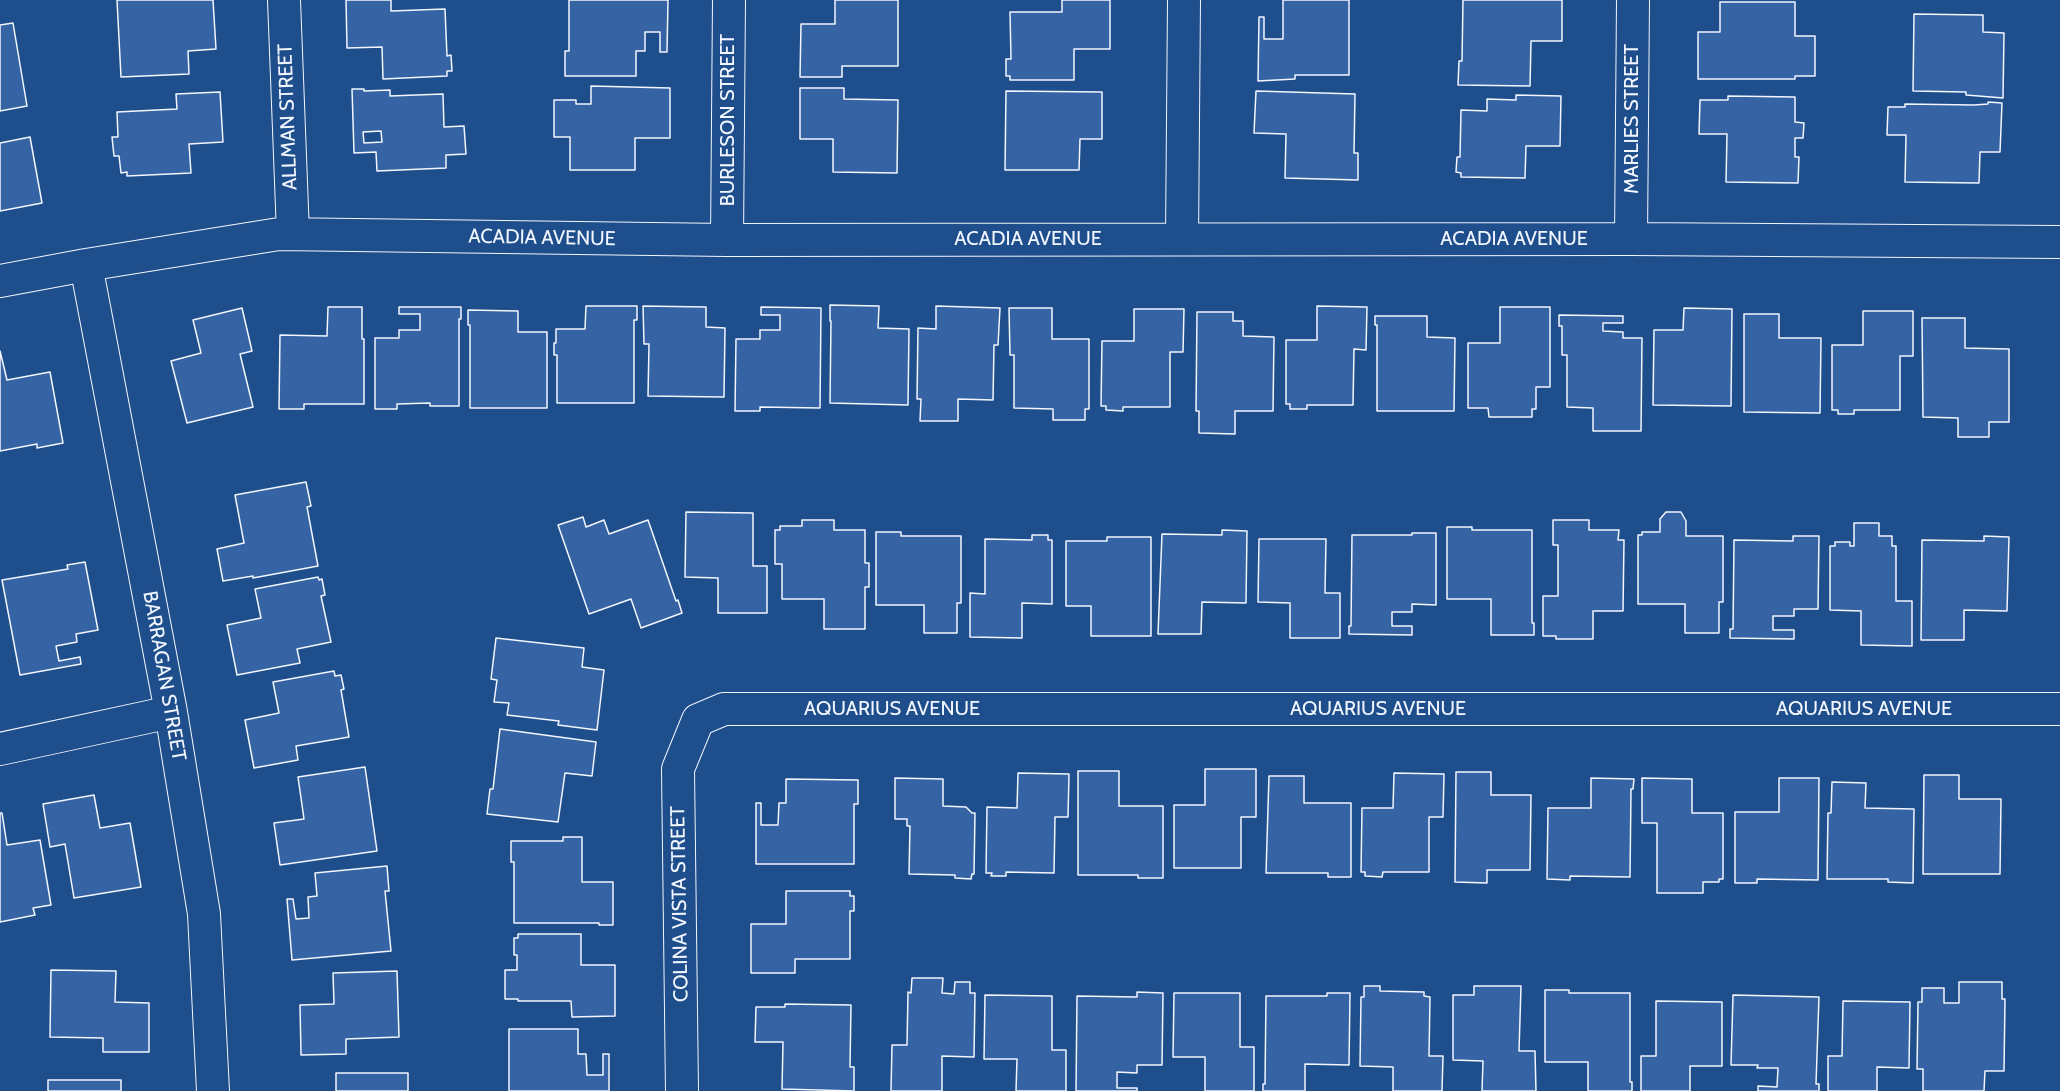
<!DOCTYPE html>
<style>
body{margin:0}
canvas{display:block;background:#1f4e8c}
</style>
<canvas width="2060" height="1091"></canvas>
<script>
const ctx = document.querySelector('canvas').getContext('2d');
ctx.lineJoin = 'round';
function fillPath(path, color) { ctx.fillStyle = color; ctx.fill(path, 'evenodd'); }
function strokePath(path, color, width, dash) { ctx.strokeStyle = color; ctx.lineWidth = width; ctx.lineCap = dash ? 'butt' : 'round'; ctx.setLineDash(dash || []); ctx.stroke(path); }
function label(font, color, halo, rows, align = 'center') {
  ctx.font = font + ' Cabin,sans-serif'; ctx.lineWidth = 4.5; ctx.setLineDash([]); ctx.textBaseline = 'middle'; ctx.strokeStyle = halo; ctx.fillStyle = color; for (const [text, x, y, turn = 0] of rows) {
    ctx.save(); ctx.translate(x, y); ctx.rotate((+turn || 0) * Math.PI / 180); ctx.textAlign = isNaN(turn) ? turn : align; if (halo) ctx.strokeText(text, 0, 0); ctx.fillText(text, 0, 0); ctx.restore();
  }
}
const building = new Path2D(`
 M117,0H213L216,49L188,51L189,74L121,77Z
 M346,0H391V11L445,9L447,56L451,55L452,71H447V76L383,79L382,47L347,48Z
 M569,0H668L667,52H660V32H645V51H636V76H565V51H569Z
 M835,0H898V66H842V77H800L801,24H835Z
 M1062,0H1110V49H1074V80H1010V76H1006V59H1011L1010,12H1062Z
 M1283,0H1349V75H1295V79L1258,81L1259,17H1264V39H1283Z
 M1463,0H1562V41H1531L1530,86L1458,85L1459,61H1462Z
 M1720,2H1795V36H1815V76H1795V79H1698V32H1720Z
 M1914,14L1983,15V32L2004,33L2003,98L1966,95V92L1913,91Z
 M13,23L27,106L0,111V25Z
 M591,86L670,88V138H635V170H570V137H554V100H576V104H591Z
 M800,88H844V99L898,100L897,173L833,172V139H800Z
 M352,89H364V91L390,90V96L443,94L444,127L464,126L466,154L446,155V168L377,171L376,152L354,153ZM381,131L382,142L364,143L363,132Z
 M1006,91L1102,92V139H1080L1079,170H1005Z
 M1256,91L1355,94L1354,153H1358V180L1285,178L1286,134L1254,133Z
 M220,92L223,142L189,144L191,173L127,176V172L121,173L119,156H114L112,137H118L117,112L177,109L176,94Z
 M1516,95L1561,96L1560,146H1526L1525,178L1461,177V173L1456,172L1457,157H1460L1461,110L1487,111V99L1516,100Z
 M1728,96L1795,97V122L1804,123L1803,138H1795V157H1799L1798,183L1726,182L1727,134H1699L1700,100H1728Z
 M1988,102L2002,103L2000,152H1980L1979,183L1905,182L1906,135H1887L1888,107H1905V104L1974,105L1988,104Z
 M30,137L42,203L0,211V143Z
 M830,305L879,306L878,328L909,329L908,405L830,403L831,321H830Z
 M586,306H637V320H634V403H557V355H554V343H556V329H585Z
 M643,306L706,307V327L725,328L724,397L648,396L649,344H644Z
 M936,306L1000,308L998,345H994L993,400L958,399V421H920L921,399H917L918,328L936,329Z
 M1317,306L1367,307L1366,350L1354,349L1353,405H1307V409H1290V404H1286V340H1317Z
 M328,307H362V339H364V404H304V409H279L280,335L327,336Z
 M399,307H461V319H459V406H430V403L397,404V409H375V338H399V330H420V314H399Z
 M761,307L821,308L820,408L760,407V411H735L736,339H760V330H780V315H761Z
 M1500,307H1550V387H1536V409H1532V417H1489L1488,408H1468V343H1500Z
 M242,308L252,351L240,354L253,407L187,423L171,361L201,353L193,320Z
 M1009,308H1052V339H1089V409H1085V420H1053V409L1014,408V355H1010Z
 M1684,308L1732,309L1731,406L1653,405L1654,330H1683Z
 M1134,309H1184L1183,352H1170V407H1123V411L1106,410V406H1101L1102,341H1134Z
 M468,310L518,311V332H547V408H470V325H468Z
 M1863,311H1913V356H1900V410H1854V414H1838V410H1832V345H1863Z
 M1197,312H1233V321H1243V336L1274,337L1273,411H1235V434L1199,433V411H1196Z
 M1744,314H1779V338H1821L1820,413L1744,412Z
 M1559,315L1623,316V323H1603V331L1623,332V338H1642L1641,431H1593V408L1567,407V355H1562V326H1559Z
 M1375,316H1427V337L1455,338L1454,411H1377V325H1375Z
 M1922,318H1965V348L2009,349V422H1989V437H1958V418L1923,417Z
 M0,351L7,380L50,372L63,443L37,448V444L0,451Z
 M306,482L311,506L307,507L318,566L253,578V576L223,581L217,549L244,543L235,495Z
 M686,512L753,513V566H767V613H718V578L685,577Z
 M1666,512H1681L1686,521V536H1723V602H1719V633H1685V604H1638V535H1642V532H1660V519Z
 M583,517L586,527L604,520L609,534L648,520L676,601L678,600L682,613L641,628L631,599L589,614L558,525Z
 M802,520H834V530H865V563H869V587H865V629H824V599H782V564H775V530H780V526H802Z
 M1553,520H1589V530H1619L1618,540H1624L1623,611H1593V639H1556V636H1543V596H1558V545H1553Z
 M1854,523H1879V536H1892V546H1896V601H1912V646L1861,645V611L1830,610V546H1835V542H1850V546H1854Z
 M1447,527H1472V530H1532V623H1534V635H1491V599H1447Z
 M1222,530L1247,531L1246,603L1202,602L1201,634H1158L1162,534L1222,535Z
 M876,532H901V536H961V603H957V633H924V605H876Z
 M1412,533H1436V605L1412,604V612H1392V626H1412V635L1349,634V626H1351L1352,535H1412Z
 M1032,535H1048V540H1052V604L1022,603V638L970,637V593L985,594V539L1032,540Z
 M1793,536H1819L1818,609H1794V616H1773V630H1794V639L1730,638V629H1733L1734,540L1793,541Z
 M1984,536L2009,537L2007,611L1964,610V640H1921L1922,540L1984,541Z
 M1107,537H1151V636H1091V606H1066V541H1107Z
 M1259,539H1326L1325,593H1340V638H1290V603L1258,602Z
 M85,562L98,630L76,634L77,642L56,646L59,661L80,657L81,664L20,675L2,580L68,569L67,565Z
 M318,577L319,580L322,579L325,595L321,596L331,642L297,649L300,663L237,675L227,625L261,618L255,589Z
 M496,638L584,648L582,667L604,670L597,730L558,725L559,721L507,715L509,703L494,702L497,680L491,679Z
 M334,671L335,676L341,675L344,689L341,690L349,737L296,746L298,760L254,768L245,720L279,713L273,682Z
 M500,729L596,742L592,776L565,773L558,822L487,814L490,789H493Z
 M365,767L377,851L280,865L274,823L304,819L298,777Z
 M1205,769H1256V817H1241V868H1174V805H1205Z
 M1078,771H1119V806H1163V878H1138V875H1078Z
 M1456,772H1491V795H1531L1530,870H1487V883L1455,882Z
 M1018,773L1069,774L1068,817H1055L1054,873L1006,872V876H991L992,873H986L987,807L1017,808Z
 M1394,773L1444,774L1443,817H1429V872H1383L1382,877L1365,876V872H1361L1362,808H1393Z
 M1924,775H1959V799H2001L2000,874H1923Z
 M1269,776H1304V803H1351V877H1328V873H1266Z
 M895,778L943,779V806L966,807L972,813H975L974,874H972L971,879L955,878V875L909,874L910,826H907V819H895Z
 M1591,778L1634,779L1633,789H1631L1630,877L1570,876V880L1547,879L1548,808H1591Z
 M1642,778L1692,779V813H1723V879H1719V882H1703V893H1657V823H1642Z
 M1779,778H1819L1818,880L1757,879V883H1735V812H1779Z
 M786,779L858,780V804H854V864H756V803H761V825H778L779,803H786Z
 M1832,782L1866,783L1865,808L1914,809L1913,883L1888,882V879H1827L1828,813H1831Z
 M94,795L100,828L130,823L141,887L74,898L65,844L50,847L43,804Z
 M0,813H2L7,845L40,840L51,905L33,908L35,915L0,922Z
 M563,837H582V882H613V925H599V923H514V862H511V841H563Z
 M387,866L389,891H385L391,951L292,960L287,899H293L296,919L309,918L308,897L317,896L315,873Z
 M786,891H850V896H854V911H850V959H795V973H751V924H786Z
 M518,934H581V965H615V1016L572,1017L571,1001H518V999H505V970H517V955H514V938H518Z
 M51,970L116,971L115,1002L149,1003V1052H103V1038L50,1037Z
 M397,971L399,1037L346,1039V1054L301,1055L300,1005L334,1004L333,973Z
 M912,978H943L942,993L954,994L955,982H970V993H975L974,1057L942,1056V1091H891L892,1045H907L908,992L911,993Z
 M1959,982H2002V999H2005L2004,1071H1985L1984,1091H1923V1069H1917L1918,1002H1922V988H1944V1003H1959Z
 M1364,986H1380V991L1424,992V996L1430,997L1429,1056H1443L1442,1091H1393V1067L1360,1066L1361,997H1364Z
 M1474,986H1521L1519,1051H1535L1536,1091H1482L1483,1061L1453,1060V995H1474Z
 M1545,990H1569V993H1630V1082H1632V1091H1588V1062H1545Z
 M1137,992L1163,993L1162,1065H1137V1073L1117,1072V1088H1137V1091H1076L1077,996L1137,997Z
 M1174,993H1240V1047H1254V1091H1205V1057H1173Z
 M1327,993H1350L1349,1065L1305,1064V1091H1263V1084H1265L1266,996H1327Z
 M985,995L1052,996V1050H1066V1091H1016L1017,1059H984Z
 M1733,995L1819,997L1816,1084H1819V1091H1758V1086L1777,1087L1778,1068H1757L1758,1065H1731Z
 M1656,1001L1722,1002V1066H1690V1091H1641V1056H1656Z
 M1843,1001L1910,1002L1909,1068L1877,1067V1091H1828V1056H1842Z
 M785,1004L851,1005L850,1067H854V1091L782,1089L783,1042H755L756,1007H785Z
 M509,1029H578V1054H586L587,1075H603V1054H609V1091H509Z
 M336,1073H408V1091H336Z
 M48,1080H121V1091H48Z`);
fillPath(building, '#3563a3');
strokePath(building, '#f2f6ff', 1.5);
const street = new Path2D(`
 M284,0L293,234
 M1182,239L1184,0
 M1631,239L1633,0
 M727,240L729,0
 M86,265L171,712L204,914L213,1091
 M0,281L86,265L279,234L727,240L1631,239L2060,242
 M0,749L171,712
 M682,1091L678,769L698,720L724,709H2060`);
strokePath(street, '#f2f6ff', 34);
strokePath(street, '#1f4e8c', 32);
label('20px', '#f2f6ff', '#1f4e8c', [
 ["ALLMAN STREET",288,117,-92],
 ["MARLIES STREET",1632,119,-90],
 ["BURLESON STREET",728,120,-90],
 ["ACADIA AVENUE",542,238,1],
 ["ACADIA AVENUE",1028,239],
 ["ACADIA AVENUE",1514,239],
 ["BARRAGAN STREET",164,676,80],
 ["AQUARIUS AVENUE",892,709],
 ["AQUARIUS AVENUE",1378,709],
 ["AQUARIUS AVENUE",1864,709],
 ["COLINA VISTA STREET",680,904,-91]
]);
</script>
